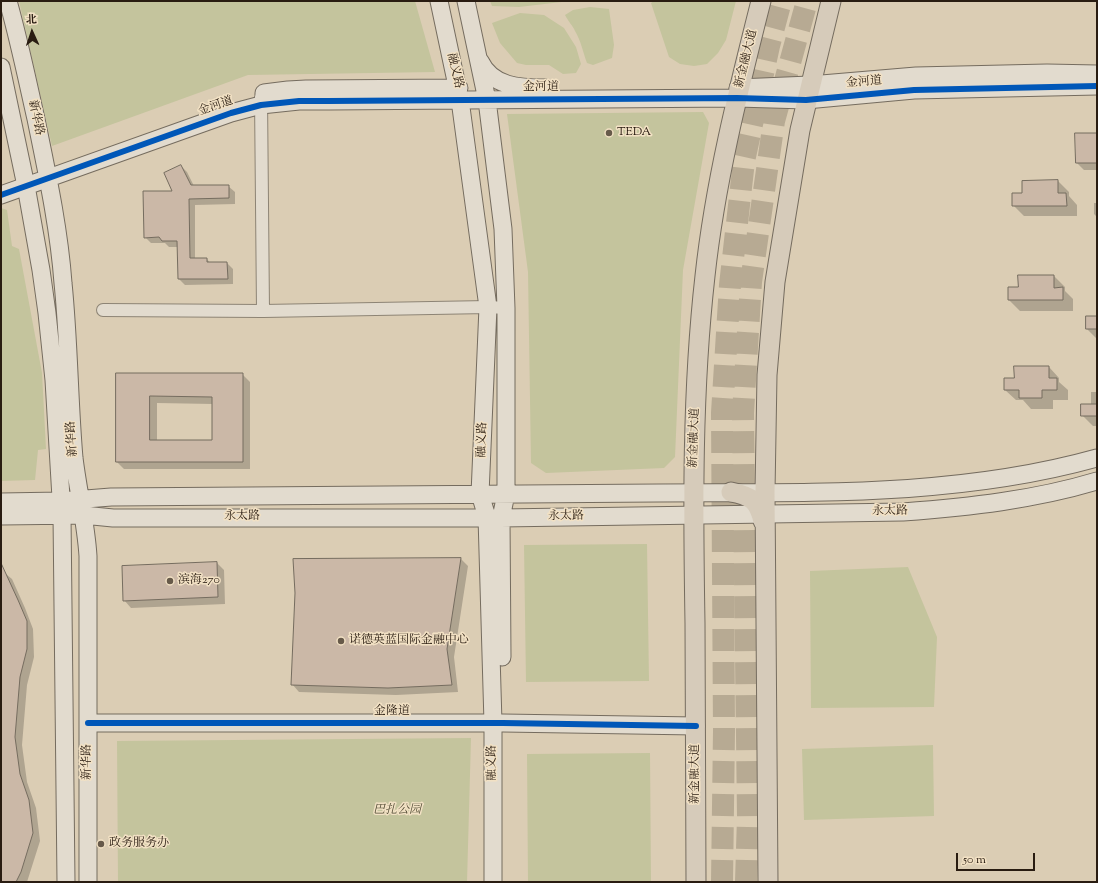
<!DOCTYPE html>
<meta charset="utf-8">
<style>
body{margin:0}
#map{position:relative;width:1098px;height:883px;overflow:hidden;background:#dbcdb4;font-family:"Sorts Mill Goudy","Noto Serif SC",serif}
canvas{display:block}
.frame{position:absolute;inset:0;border:2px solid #291c11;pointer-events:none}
.north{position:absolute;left:12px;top:12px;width:40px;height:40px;-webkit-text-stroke:3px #f2e1c4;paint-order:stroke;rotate:357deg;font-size:11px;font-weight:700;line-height:16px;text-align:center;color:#291c11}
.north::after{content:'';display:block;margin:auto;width:14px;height:18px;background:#291c11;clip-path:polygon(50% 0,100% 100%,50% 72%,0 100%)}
.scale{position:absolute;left:956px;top:853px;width:79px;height:18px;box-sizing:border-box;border:2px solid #291c11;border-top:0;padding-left:5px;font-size:12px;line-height:14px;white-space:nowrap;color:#291c11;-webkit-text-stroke:3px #f2e1c4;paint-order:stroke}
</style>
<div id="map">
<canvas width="1098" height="883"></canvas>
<div class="frame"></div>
<div class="north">北</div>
<div class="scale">50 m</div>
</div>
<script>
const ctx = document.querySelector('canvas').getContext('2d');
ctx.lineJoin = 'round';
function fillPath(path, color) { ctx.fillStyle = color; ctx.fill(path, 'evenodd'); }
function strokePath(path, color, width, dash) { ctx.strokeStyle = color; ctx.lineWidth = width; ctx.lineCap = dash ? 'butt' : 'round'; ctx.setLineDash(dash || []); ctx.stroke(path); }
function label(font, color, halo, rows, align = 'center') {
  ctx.font = font + ' "Sorts Mill Goudy","Noto Serif SC",serif'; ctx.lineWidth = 3; ctx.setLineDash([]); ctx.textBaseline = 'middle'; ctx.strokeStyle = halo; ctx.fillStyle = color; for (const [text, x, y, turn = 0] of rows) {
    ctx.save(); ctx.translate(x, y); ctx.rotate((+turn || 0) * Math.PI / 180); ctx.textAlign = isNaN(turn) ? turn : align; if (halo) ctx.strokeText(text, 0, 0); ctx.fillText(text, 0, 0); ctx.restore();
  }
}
fillPath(new Path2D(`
 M19,1H415L435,72L248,75L52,146Z
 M490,1H570L519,7L492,6Z
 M654,1H736L726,40L718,53L707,64L694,66L680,64L669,57L651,3Z
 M590,7L609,9L614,45L612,58L593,65L587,63C583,52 581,41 575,31C573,26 568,21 565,15L573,10Z
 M520,13L544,15L564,28L576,47L581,64L576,73L563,74L549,65H526L517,63L500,43L492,23Z
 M703,112L709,123L683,270L675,457L664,468L546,473L531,463L528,272L507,114Z
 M1,208L7,210L12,246L19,249L42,373L46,449L38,450L35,480L1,481Z
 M647,544L649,681L526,682L524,545Z
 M908,567L937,637L934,707L811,708L810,571Z
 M471,738L467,882H118L117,741Z
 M933,745L934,816L804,820L802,749Z
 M650,753L651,882H528L527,754Z`), '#c4c49d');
fillPath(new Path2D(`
 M1097,134V170H1084L1077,163Z
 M181,166L187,172L194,186H228L235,192V204L195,205V259H207L210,263H227L233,269V284L185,285L179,279L178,247H169L165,243H151L145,237L174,192Z
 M1058,181L1069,192V196L1077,205V216H1024L1013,205L1023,194Z
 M1094,203H1097V217L1094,214Z
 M1054,276L1065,287V291L1073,299V311H1020L1009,300V288H1019Z
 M1097,305V339L1087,329L1097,317Z
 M1049,367L1059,378V382L1068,390V400H1053V409H1031L1023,400H1016L1005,390L1015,379Z
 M117,374H242L250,382V469H124L117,462ZM157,403L213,404L212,441H157Z
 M1091,392H1097V426H1093L1082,415L1091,405Z
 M461,559L468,566L454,657L458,692L396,695L299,692L292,684L296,593L294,560Z
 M217,563L224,570L225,604L131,608L124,600Z
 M1,570L12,579L25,608L33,629L34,657L27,685L22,745L27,782L36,808L40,841L27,882H1Z`), '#0003');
const building = new Path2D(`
 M1075,133H1097V163H1076Z
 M181,165L191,185H229V198L189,199L190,258H207V262H227L228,279H178L177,241H162L159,237L144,238L143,191H172L164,173Z
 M1058,180V193H1066L1067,206H1012V193H1022V181Z
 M1018,275H1054V288L1063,287V300H1008V287H1018Z
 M1086,316H1097V329H1086Z
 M1014,366H1049V378H1057V390H1042V398H1019V390H1004V378H1014Z
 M116,373H243V462H116ZM150,396L212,397V440H150Z
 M1081,404H1097V416H1081Z
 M461,558L447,649L452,685L388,688L291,685L295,593L293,559Z
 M217,562L218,597L123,601L122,566Z
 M1,563L18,600L27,621V649L20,677L15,737L20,774L29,800L33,833L21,872L16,882H1Z`);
fillPath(building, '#cbb8a7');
strokePath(building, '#756c5f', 1);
strokePath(new Path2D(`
 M722,882L724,731L722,413L730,285L744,161L769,46L781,1
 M746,882L748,817L743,413L751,282L774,121L807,1`), '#b7aa93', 22, [22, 11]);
const street = new Path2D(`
 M103,310L263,311L261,97
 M263,311L488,307L506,308`);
const secondary = new Path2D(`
 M8,1C19,40 27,79 36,119C47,173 59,228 63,283C69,341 69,400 74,458C78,491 86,523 88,556V882
 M439,1L460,100L488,307L480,494L487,517L493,723V882
 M466,1L487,100L503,229L506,308V494L501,518L502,657
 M480,61C492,87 520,88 545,88
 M1,67L26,186L41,270L47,313L54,380L62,515L66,882
 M738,88L810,85L916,76L1047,73L1097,74
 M264,93L288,90L306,89L459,88
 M1,195L231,113L261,105L299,101H329L737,98L806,100L914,90L1097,86
 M1,502L61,501L111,497C293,496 475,494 658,493C805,492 954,498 1097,458
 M1,516L83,515L113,518H501L903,512C969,507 1034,500 1097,481
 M88,723H503L696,726`);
const primary = new Path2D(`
 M731,492C752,496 758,501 763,521
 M696,882C696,796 696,710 695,623C693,507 692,391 705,276C715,183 738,92 761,1
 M768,882L765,492L767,375L775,282L800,130L831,1`);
strokePath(street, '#8d8475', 14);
strokePath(secondary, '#756c5f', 19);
strokePath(primary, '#756c5f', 21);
strokePath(street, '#e2dbce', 12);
strokePath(secondary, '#e2dbce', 17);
strokePath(primary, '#d6cbba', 19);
strokePath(new Path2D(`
 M1,195L231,113L261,105L299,101H329L737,98L806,100L914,90L1097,86
 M88,723H503L696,726`), '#0057b8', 6);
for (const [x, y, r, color] of [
 [609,133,4,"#675a4a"],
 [170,581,4,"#675a4a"],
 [341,641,4,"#675a4a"],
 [101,844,4,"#675a4a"]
]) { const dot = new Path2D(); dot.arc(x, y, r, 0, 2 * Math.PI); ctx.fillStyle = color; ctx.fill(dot); strokePath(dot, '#f2e1c4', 1.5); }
label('12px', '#291c11', '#f2e1c4', [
 ["新金融大道",747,59,-76],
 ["融义路",454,71,77],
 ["金河道",864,83,-5],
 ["金河道",541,88],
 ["金河道",216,107,-19],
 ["新华路",35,118,78],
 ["新金融大道",695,438,-88],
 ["新华路",73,439,-94],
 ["融义路",483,440,-88],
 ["永太路",890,512,-1],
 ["永太路",242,517],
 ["永太路",566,517,-1],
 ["金隆道",392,712],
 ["新华路",88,762,-90],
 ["融义路",493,763,-90],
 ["新金融大道",696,774,-90]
]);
label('12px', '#291c11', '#f2e1c4', [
 ["TEDA",617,133],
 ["滨海270",178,581],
 ["诺德英蓝国际金融中心",349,641],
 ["政务服务办",109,844]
], 'left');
label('italic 12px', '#524c35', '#f2e1c4', [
 ["巴扎公园",397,811]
]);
</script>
